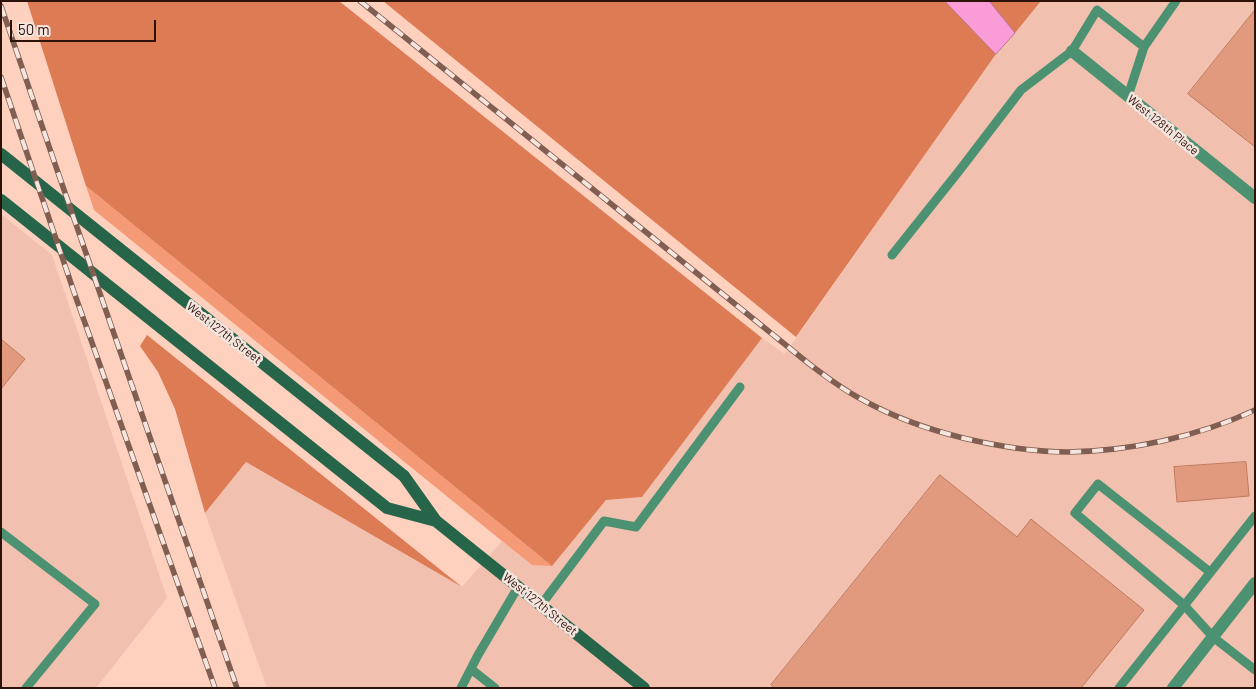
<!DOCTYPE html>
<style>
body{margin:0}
#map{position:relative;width:1256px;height:689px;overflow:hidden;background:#fed0be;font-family:Barlow,sans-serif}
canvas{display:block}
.frame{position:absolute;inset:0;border:2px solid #2c1207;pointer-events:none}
.scale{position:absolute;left:10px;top:20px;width:146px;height:22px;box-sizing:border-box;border:2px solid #2c1207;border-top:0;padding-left:6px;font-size:15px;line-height:18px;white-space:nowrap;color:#2c1207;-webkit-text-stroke:4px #f4e5df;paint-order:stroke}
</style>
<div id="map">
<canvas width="1256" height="689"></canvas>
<div class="frame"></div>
<div class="scale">50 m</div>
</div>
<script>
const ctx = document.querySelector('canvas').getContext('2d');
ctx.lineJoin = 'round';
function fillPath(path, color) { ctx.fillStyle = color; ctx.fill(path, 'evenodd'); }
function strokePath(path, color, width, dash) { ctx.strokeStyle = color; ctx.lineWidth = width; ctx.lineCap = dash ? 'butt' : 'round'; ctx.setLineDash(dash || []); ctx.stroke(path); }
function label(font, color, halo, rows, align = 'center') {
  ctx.font = font + ' Barlow,sans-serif'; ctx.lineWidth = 5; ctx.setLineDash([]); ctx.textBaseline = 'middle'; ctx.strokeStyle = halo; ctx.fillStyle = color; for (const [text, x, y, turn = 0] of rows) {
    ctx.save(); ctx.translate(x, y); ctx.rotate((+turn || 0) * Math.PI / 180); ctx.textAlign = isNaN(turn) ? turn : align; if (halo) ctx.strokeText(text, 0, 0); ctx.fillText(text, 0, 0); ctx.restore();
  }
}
fillPath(new Path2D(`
 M1041,1H1255V688H267L205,513L246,462L462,587L502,541L532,565H552L606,500L642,497L762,338L785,354L996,54L1015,33Z
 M1,214L52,255L167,598L96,688H1Z`), '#f2c0ae');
fillPath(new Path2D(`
 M86,186L552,566L532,565L502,541L94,210Z`), '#f49a77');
fillPath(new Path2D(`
 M27,1H339L762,338L642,497L606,500L552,566L86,186Z
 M383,1H945L996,54L796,337Z
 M989,1H1041L1015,33Z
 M147,335L462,587L246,462L205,513L175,409L158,372L140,346Z`), '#dd7c54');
const water = new Path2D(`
 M945,1H989L1015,33L996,54Z`);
fillPath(water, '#fa9cd8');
strokePath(water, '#bc7399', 1);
const building = new Path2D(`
 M1255,10V147L1188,94Z
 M1,339L25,359L1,389Z
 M1246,462L1249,496L1177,502L1174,467Z
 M940,475L1017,537L1031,519L1144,610L1081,688H774L771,685Z`);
fillPath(building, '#e29a7e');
strokePath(building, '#bf7a5f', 1);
strokePath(new Path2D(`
 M1144,47L1176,1
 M892,255L959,171L1021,90L1072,51L1097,10L1144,47L1128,96
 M1,532L95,604L26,688
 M1210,572L1098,484L1075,513L1184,605L1213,637L1255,670
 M541,605L604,521L636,527L740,387
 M471,669L495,688
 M461,688L478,655L518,587
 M1119,688L1255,516`), '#4c9272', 9);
strokePath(new Path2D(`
 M1072,51L1255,198
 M1173,688L1255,583`), '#4c9272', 12);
strokePath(new Path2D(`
 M1,154L404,476L436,521L644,688
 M1,200L387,508L436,521`), '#26654a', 12);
const rail = new Path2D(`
 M360,1L808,363C825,376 842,389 861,399C893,417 927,429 963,438C997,446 1033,452 1068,452C1131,451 1197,437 1255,410
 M1,6L54,161L237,688
 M1,77L75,295L215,688`);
strokePath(rail, '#805e51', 5.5);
strokePath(rail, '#f4e5df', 4, [11]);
label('12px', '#2c1207', '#f4e5df', [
 ["West 128th Place",1163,125,39],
 ["West 127th Street",224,333,38],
 ["West 127th Street",540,604,39]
]);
</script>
